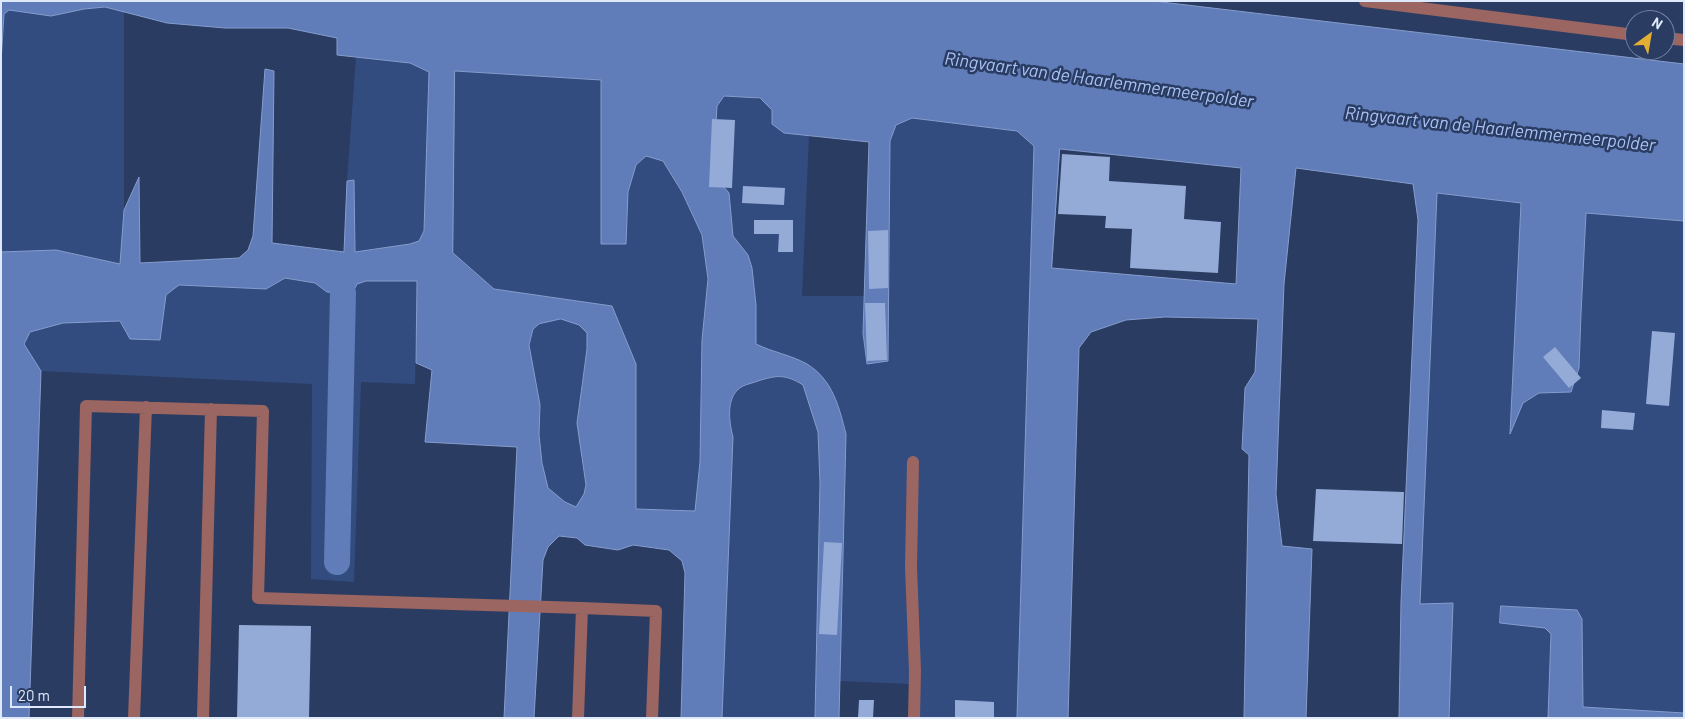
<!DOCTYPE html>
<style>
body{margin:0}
#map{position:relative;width:1685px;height:719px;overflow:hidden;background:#2a3c62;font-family:Barlow,sans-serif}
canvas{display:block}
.frame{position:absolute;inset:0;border:2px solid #dfe9fc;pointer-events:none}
.north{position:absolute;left:1625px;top:10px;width:50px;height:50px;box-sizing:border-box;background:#2a3c62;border:1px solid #7281a0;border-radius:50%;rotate:32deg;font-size:14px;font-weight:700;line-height:20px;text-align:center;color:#dfe9fc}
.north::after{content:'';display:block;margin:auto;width:18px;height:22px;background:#e3ae34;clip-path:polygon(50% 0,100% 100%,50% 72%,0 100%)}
.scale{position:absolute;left:10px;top:686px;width:76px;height:22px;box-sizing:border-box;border:2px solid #dfe9fc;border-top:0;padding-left:6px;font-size:15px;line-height:18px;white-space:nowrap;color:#dfe9fc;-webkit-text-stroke:4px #2a3c62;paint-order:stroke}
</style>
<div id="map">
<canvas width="1685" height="719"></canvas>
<div class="frame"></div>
<div class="north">N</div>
<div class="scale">20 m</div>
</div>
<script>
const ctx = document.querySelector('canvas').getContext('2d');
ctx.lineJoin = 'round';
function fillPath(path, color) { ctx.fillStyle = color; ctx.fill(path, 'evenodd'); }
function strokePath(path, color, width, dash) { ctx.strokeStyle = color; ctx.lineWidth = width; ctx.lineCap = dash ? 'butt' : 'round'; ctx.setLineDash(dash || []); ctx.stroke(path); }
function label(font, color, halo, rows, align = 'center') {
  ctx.font = font + ' Barlow,sans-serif'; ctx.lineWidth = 5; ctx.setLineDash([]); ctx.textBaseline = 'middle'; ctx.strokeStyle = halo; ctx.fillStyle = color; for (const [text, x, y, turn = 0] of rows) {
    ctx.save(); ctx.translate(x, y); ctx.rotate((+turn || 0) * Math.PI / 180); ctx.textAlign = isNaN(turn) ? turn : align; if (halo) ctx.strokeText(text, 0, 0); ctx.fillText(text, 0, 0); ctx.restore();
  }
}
fillPath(new Path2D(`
 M105,7L124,11V210L120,264L56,250L2,253L1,62L4,14L9,10L51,16L84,9Z
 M356,57L410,63L429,72L424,231L419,241L410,244L355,252L354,180L347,181Z
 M455,71L601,80V244H626L628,192L636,165L646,156L663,161L682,192L702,235L708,279L702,340L700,462L695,511L636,509V364L612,306L494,289L453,253Z
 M724,96C765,98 765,95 784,133L809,135L802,296H864L863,333L867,364L888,361L890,141L896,125L912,118L1017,131L1034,146L1017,718H910V684L840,681L846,434L806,364L756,344V305L752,268L748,255L733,236L729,193L717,179L714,158L717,106Z
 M1437,193L1521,203L1510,433L1523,403L1539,393L1570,392L1579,368L1581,314L1586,213L1684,221V713L1583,707L1582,619L1577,610L1502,606L1500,623L1545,628L1551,634L1548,718H1449L1453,604H1420Z
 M285,278L315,283L327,292L352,294L357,284L366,281H417L415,384L361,382L354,582L311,579L312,384L41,371L24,344L30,331L63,323L120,321L130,339L166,295L179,285L266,289Z
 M561,319L579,325L587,333V349L580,395L581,456L586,485L584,494L576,507L565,502L548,488L542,463L539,435L540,405L529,345L533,329L539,324Z
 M781,375L803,385L818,432L820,483L815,718H722L733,437C729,422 725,395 743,386C754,380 769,378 781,375Z`), '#334c80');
const water = new Path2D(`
 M1,1H1153L1684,64V221L1586,213L1581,314L1579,368L1571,392L1539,393L1523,403L1510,434L1521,203L1437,193L1420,604L1453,603L1449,718H1399L1401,602L1418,220L1413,184L1296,168L1284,284L1276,494L1282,546L1312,549L1306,718H1244L1249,455L1242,449L1245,388L1255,372L1258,319L1165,317L1126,320L1091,332L1079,348L1068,718H1017L1034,146L1017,131L912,118L896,125L890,141L888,361L867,364L863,333L869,142L784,133L772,124V110L760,98L724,96L717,106L714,158L717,179L729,193L733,236L748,255L752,268L756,305V344C772,352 791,355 807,364C833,380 839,407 846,434L839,718H815L820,483L818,432L803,385C785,374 777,375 758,381C753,383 747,384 743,386C725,395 729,422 733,437L722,718H681L685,573L682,561L669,550L633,545L618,550L585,545L577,538L559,536L548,547L543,560L534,718H504L517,447L425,442L432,370L416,363L417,281H366L357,284L352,294L327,292L315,283L285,278L266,289L179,285L166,295L160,340L130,339L120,321L63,323L30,332L24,344L41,371L29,718H1V252L56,250L120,264L124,210L139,177L140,263L239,258L248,250L253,236L265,69L274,71L272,243L344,252L347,181L354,180L355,252L410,244L419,241L424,231L429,72L410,63L337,55V38L288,28H225L167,23L105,7L84,9L51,16L9,10L4,14L1,62ZM455,71L601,80V244H626L628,192L636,165L646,156L663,161L682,192L702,235L708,279L702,340L700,462L695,511L636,509V364L612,306L494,289L453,253ZM1060,149L1241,168L1236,284L1052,268ZM561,319L579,325L587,333V349L577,423L586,485L584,494L576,507L565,502L548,488L542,463L539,435L540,405L529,345L533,329L539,324Z
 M1501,606L1577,610L1582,619L1583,707L1684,713V718H1548L1551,634L1545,628L1500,623Z`);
fillPath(water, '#607db9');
strokePath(water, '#869dcd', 1);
strokePath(new Path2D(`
 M337,562L343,293`), '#607db9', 26);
fillPath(new Path2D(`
 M712,119L735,120L732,188L709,187Z
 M1062,154L1110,157L1109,181L1186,186L1184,219L1221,222L1218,273L1130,268L1132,229L1105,228L1106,216L1058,214Z
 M743,186L785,188L784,205L742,203Z
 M754,220H793V252H778L779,234H754Z
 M888,230V288L869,289L868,231Z
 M865,303H885L887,360L867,361Z
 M1652,331L1675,333L1669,406L1646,404Z
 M1555,347L1581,378L1569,388L1543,357Z
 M1602,410L1635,413L1633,430L1601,428Z
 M1316,489L1404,492L1402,544L1313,541Z
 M824,542L842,543L837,635L819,634Z
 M239,625L311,626L309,718H237Z
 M859,700H874L873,718H858Z
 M955,700L994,702V718H955Z`), '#94abd8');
strokePath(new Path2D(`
 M913,462L911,567L915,671L914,718
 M582,608L656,611L652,718
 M78,718L86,406L263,411L258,598L582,608L578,718
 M134,718L146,407
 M203,718L211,409`), '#9b6561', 12);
strokePath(new Path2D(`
 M1365,1L1635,35
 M1665,38L1684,40`), '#9b6561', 12);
label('italic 18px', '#a9c2f4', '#2a3c62', [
 ["Ringvaart van de Haarlemmermeerpolder",1099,80,8],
 ["Ringvaart van de Haarlemmermeerpolder",1500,129,6]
]);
</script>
